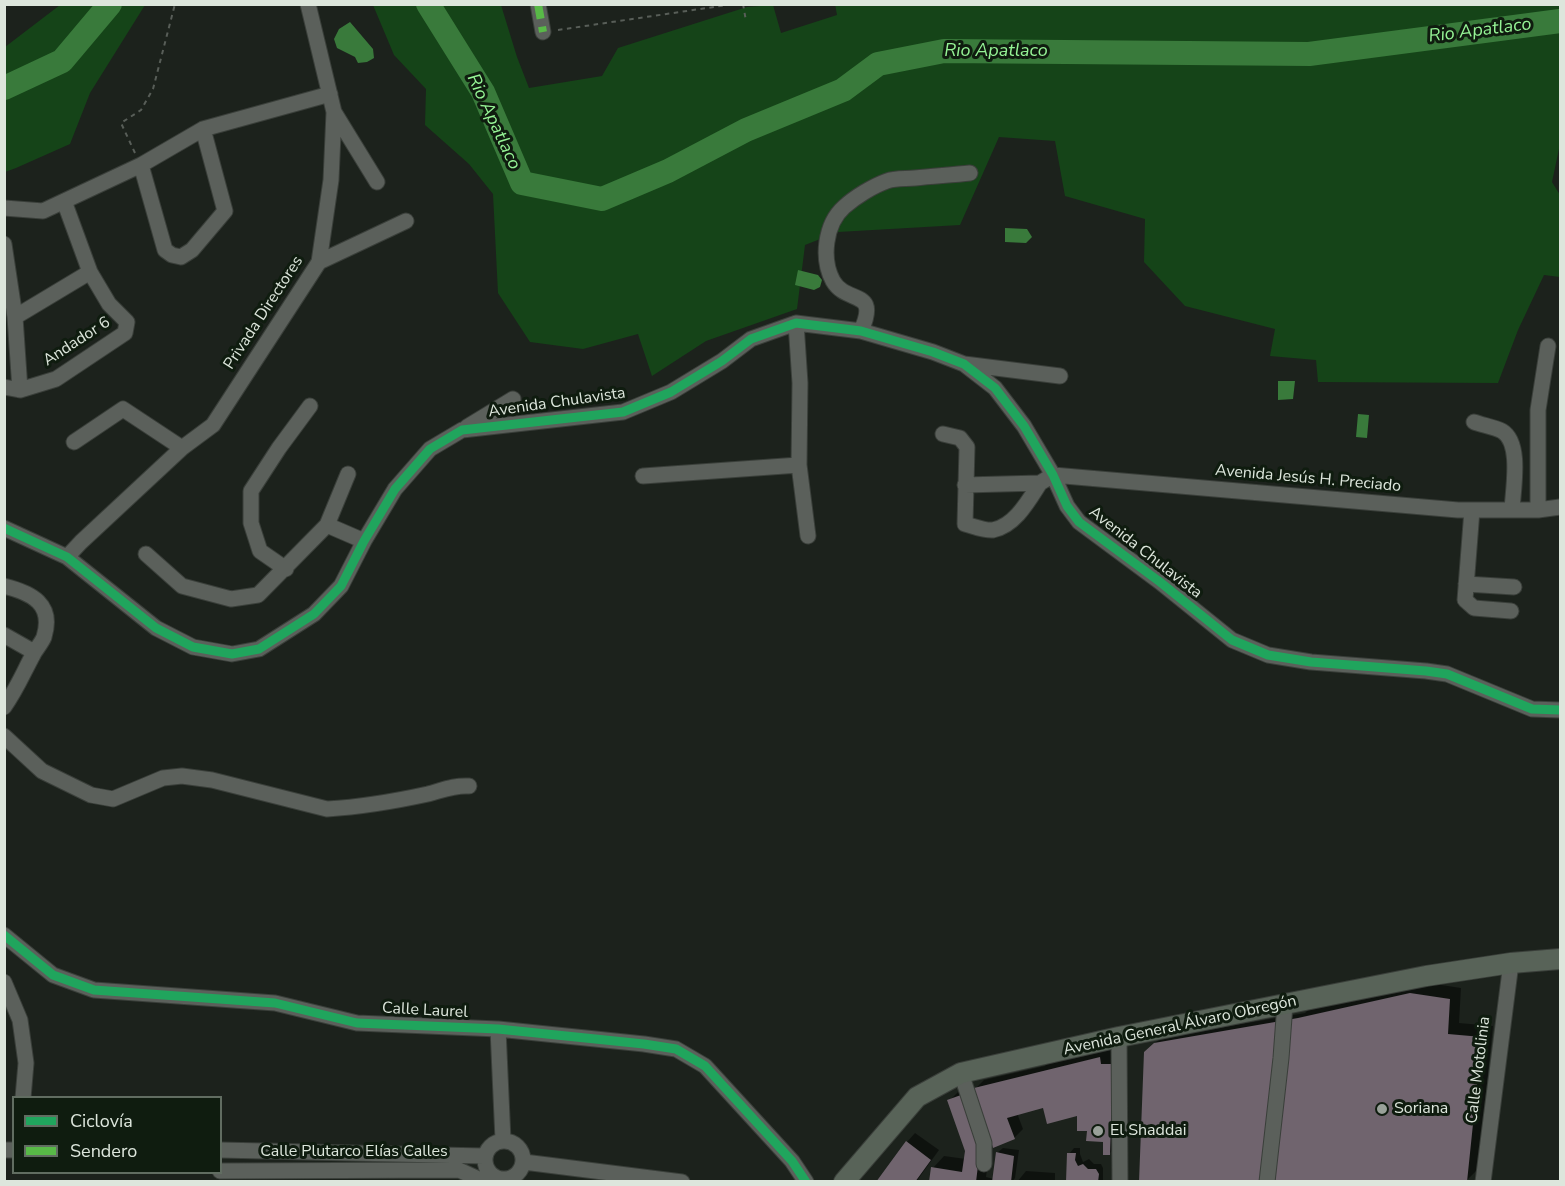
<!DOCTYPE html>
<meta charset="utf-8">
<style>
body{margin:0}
#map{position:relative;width:1565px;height:1186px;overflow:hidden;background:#1c221c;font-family:"Nunito Sans",sans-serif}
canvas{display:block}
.frame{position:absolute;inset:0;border:6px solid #dde6dc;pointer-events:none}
.legend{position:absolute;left:12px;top:1096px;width:210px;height:78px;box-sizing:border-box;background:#0f1c0f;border:2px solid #616d61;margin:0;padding:8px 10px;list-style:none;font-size:18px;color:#dde6dc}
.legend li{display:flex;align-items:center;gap:12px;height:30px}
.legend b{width:30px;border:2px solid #616d61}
</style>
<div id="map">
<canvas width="1565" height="1186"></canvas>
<div class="frame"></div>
<ul class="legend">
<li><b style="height:8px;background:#20a55d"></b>Ciclovía</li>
<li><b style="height:8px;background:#58b947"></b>Sendero</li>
</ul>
</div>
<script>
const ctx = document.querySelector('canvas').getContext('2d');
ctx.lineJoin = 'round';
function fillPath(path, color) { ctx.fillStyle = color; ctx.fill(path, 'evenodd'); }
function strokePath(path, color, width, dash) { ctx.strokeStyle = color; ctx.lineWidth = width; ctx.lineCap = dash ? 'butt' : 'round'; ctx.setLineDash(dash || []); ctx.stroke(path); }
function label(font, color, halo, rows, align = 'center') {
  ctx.font = font + ' "Nunito Sans",sans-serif'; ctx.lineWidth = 6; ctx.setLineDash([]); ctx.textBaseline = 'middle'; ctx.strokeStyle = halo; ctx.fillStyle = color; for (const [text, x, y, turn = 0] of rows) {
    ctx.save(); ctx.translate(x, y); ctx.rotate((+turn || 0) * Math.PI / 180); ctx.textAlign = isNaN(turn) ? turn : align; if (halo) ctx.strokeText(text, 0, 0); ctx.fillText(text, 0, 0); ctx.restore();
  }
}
fillPath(new Path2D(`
 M835,4L1560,5V144L1552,182L1560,195V277L1544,275L1518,330L1498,383L1318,382L1316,360L1270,356L1275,329L1185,306L1144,262L1145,219L1065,196L1055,141L999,137L960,225L838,232L805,245L797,309L706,341L652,376L638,334L583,349L530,342L498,293L493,194L469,164L425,125L426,89L394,55L373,5H501L517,57L529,88L602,76L618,48L747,7L773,5L781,33L837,15Z
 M60,5H145L90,93L70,144L16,168L5,172V47Z`), '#154418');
fillPath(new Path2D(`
 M350,22L373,49L374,58L367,62L358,63L355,57L337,48L334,39L339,29Z
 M1005,228L1027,229L1032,237L1026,243L1005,242Z
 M798,270L818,275L822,280L820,287L814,290L795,285Z
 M1278,381H1295L1293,399L1278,400Z
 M1358,414L1369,415L1367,438L1356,437Z`), '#397a3b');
fillPath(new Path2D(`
 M1422,982L1461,988L1459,1023L1493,1026L1478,1169L1466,1181L1151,1046L1161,1038L1305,1013L1311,1007Z
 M1112,1046L1121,1142L1109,1154L1105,1141L1088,1130L1079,1114L1044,1105L1017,1113L1023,1129L1014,1138L991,1137L986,1177L994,1179L997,1153L1003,1148L1019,1150L1015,1178L1012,1182H931L933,1168L944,1156L966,1159L967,1151L949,1101L961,1089L973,1084L975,1089L984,1080L1045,1066L1048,1063Z
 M915,1133L939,1150L916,1182H878L907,1142Z
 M1074,1148H1080V1154L1083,1162L1089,1159L1094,1164H1101L1103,1168V1182H1067L1069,1154Z
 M1026,1171L1055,1173V1182H1017Z`), '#0007');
strokePath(new Path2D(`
 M428,4L483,92L522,183L602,199L668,171L746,130L843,90L878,64L944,51L1309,54L1560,21
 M4,88L62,61L110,4`), '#397a3b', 24);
fillPath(new Path2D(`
 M1410,993L1450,999L1448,1034L1482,1037L1467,1182H1139L1144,1052L1154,1043L1298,1018Z
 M1100,1057L1101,1064H1113L1110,1155H1103V1142L1086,1141L1087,1131H1077V1116L1047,1124L1043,1108L1007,1118L1015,1139L993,1148L974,1088Z
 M961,1095L980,1149L976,1182H929L931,1167L962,1172L965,1151L947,1100Z
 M906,1141L931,1160L915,1182H876Z
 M996,1152L1014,1156L1011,1182H992Z
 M1067,1153H1076L1075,1160L1078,1166L1083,1164L1088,1169H1096L1099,1174L1098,1182H1066Z`), '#70646e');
const minor = new Path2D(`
 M538,4L543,32
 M334,112L377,182
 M141,165L165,250L172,255L181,257L192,250L225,211L203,129
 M4,208L43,211L141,165L203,129L330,94
 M4,244L15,317L20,390
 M319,262L406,221
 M15,317L90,272
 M796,323L800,383L799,465L808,536
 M861,331C880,288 847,305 833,281C821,259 825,224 844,207C855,197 873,186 887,181C895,178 906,179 915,178C933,176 952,175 970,173
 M964,364L1060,376
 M4,387L20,390L56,379L125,333L127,322L109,304L90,272L64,201
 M1474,422C1482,425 1494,427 1502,431C1522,443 1513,489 1512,510
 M467,427L513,399
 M943,434L960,438L967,447L965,524C973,526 985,531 993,530C1015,526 1029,500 1040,483
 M74,442L123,409L182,448
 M643,476L799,465
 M965,485L1040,483L1053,475L1458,510H1538L1560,507
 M1472,510L1465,600L1474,608L1511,611
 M1538,510V410L1548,346
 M327,525L364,541
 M4,528L67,557L156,628L193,647L232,654L259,649L314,614L341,586L364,541L395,489L430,449L462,430L623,412L671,392L722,361L751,339L796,323L861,331L933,352L964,364L995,388L1024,426L1053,475L1067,506L1079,522L1160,582L1232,640L1268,655L1311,662L1426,671L1447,674L1532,709L1560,710
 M146,554L182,586L231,599L258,595L327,525L348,474
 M67,557L81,542L182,448L213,425L319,262L331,180L334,112L308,4
 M286,569L260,551L251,523V491L279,448L310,406
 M1466,584L1514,587
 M4,586C32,593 54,604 44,637C42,642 37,648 34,653C24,671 17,689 4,707
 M4,635L34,652
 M4,736L42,771L91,795L113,799L163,778L182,776L212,780L327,809C360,807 396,801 428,794C443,790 454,785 469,786
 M4,935L53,975L94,990L275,1003L357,1023L498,1029L644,1044L676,1049L705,1066L792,1161L806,1182
 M4,982L20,1020L26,1063L23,1098
 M498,1029L503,1140
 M1119,1037L1120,1182
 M961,1073L984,1143V1164
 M485 1160a19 19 0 1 1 38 0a19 19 0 1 1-38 0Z
 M4,1150H14
 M220,1150L484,1156
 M524,1162L682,1182
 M220,1171L459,1170L485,1182
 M1267,1182L1281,1058L1285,1004
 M1483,1182L1511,963`);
const major = new Path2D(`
 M844,1182L917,1097L961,1073L1119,1037L1426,976L1511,963L1560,959`);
strokePath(minor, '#3a3f3a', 17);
strokePath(major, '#3a3f3a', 22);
strokePath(new Path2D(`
 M743,4L746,21
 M558,30L734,4
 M135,153L121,123L141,110L153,89L175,4`), '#585e58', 2, [4.5, 4.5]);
strokePath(minor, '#5b605b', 15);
strokePath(major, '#586358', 20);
strokePath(new Path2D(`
 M538,4L543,32`), '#58b947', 8, [15, 8]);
strokePath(new Path2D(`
 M4,528L67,557L156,628L193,647L232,654L259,649L314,614L341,586L364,541L395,489L430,449L462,430L623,412L671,392L722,361L751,339L796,323L861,331L933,352L964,364L995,388L1024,426L1053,475L1067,506L1079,522L1160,582L1232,640L1268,655L1311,662L1426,671L1447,674L1532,709L1560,710
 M4,935L53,975L94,990L275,1003L357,1023L498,1029L644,1044L676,1049L705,1066L792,1161L806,1182`), '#20a55d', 9);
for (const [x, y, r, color] of [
 [1382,1109,6,"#99a199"],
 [1098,1131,6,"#99a199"]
]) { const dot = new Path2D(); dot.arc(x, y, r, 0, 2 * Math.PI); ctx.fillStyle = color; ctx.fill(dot); strokePath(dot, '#0f1c0f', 2); }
label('16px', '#dde6dc', '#0f1c0f', [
 ["Privada Directores",264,313,-57],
 ["Andador 6",77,342,-33],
 ["Avenida Chulavista",557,403,-8],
 ["Avenida Jesús H. Preciado",1308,479,5],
 ["Avenida Chulavista",1145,553,38],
 ["Calle Laurel",425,1011,3],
 ["Avenida General Álvaro Obregón",1180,1026,-12],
 ["Calle Motolinia",1479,1070,-83],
 ["Calle Plutarco Elías Calles",354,1152]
]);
label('16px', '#dde6dc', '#0f1c0f', [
 ["Soriana",1394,1109],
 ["El Shaddai",1110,1131]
], 'left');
label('italic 18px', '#95f395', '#0f1c0f', [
 ["Rio Apatlaco",1480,31,-7],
 ["Rio Apatlaco",996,52],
 ["Rio Apatlaco",493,122,65]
]);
</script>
